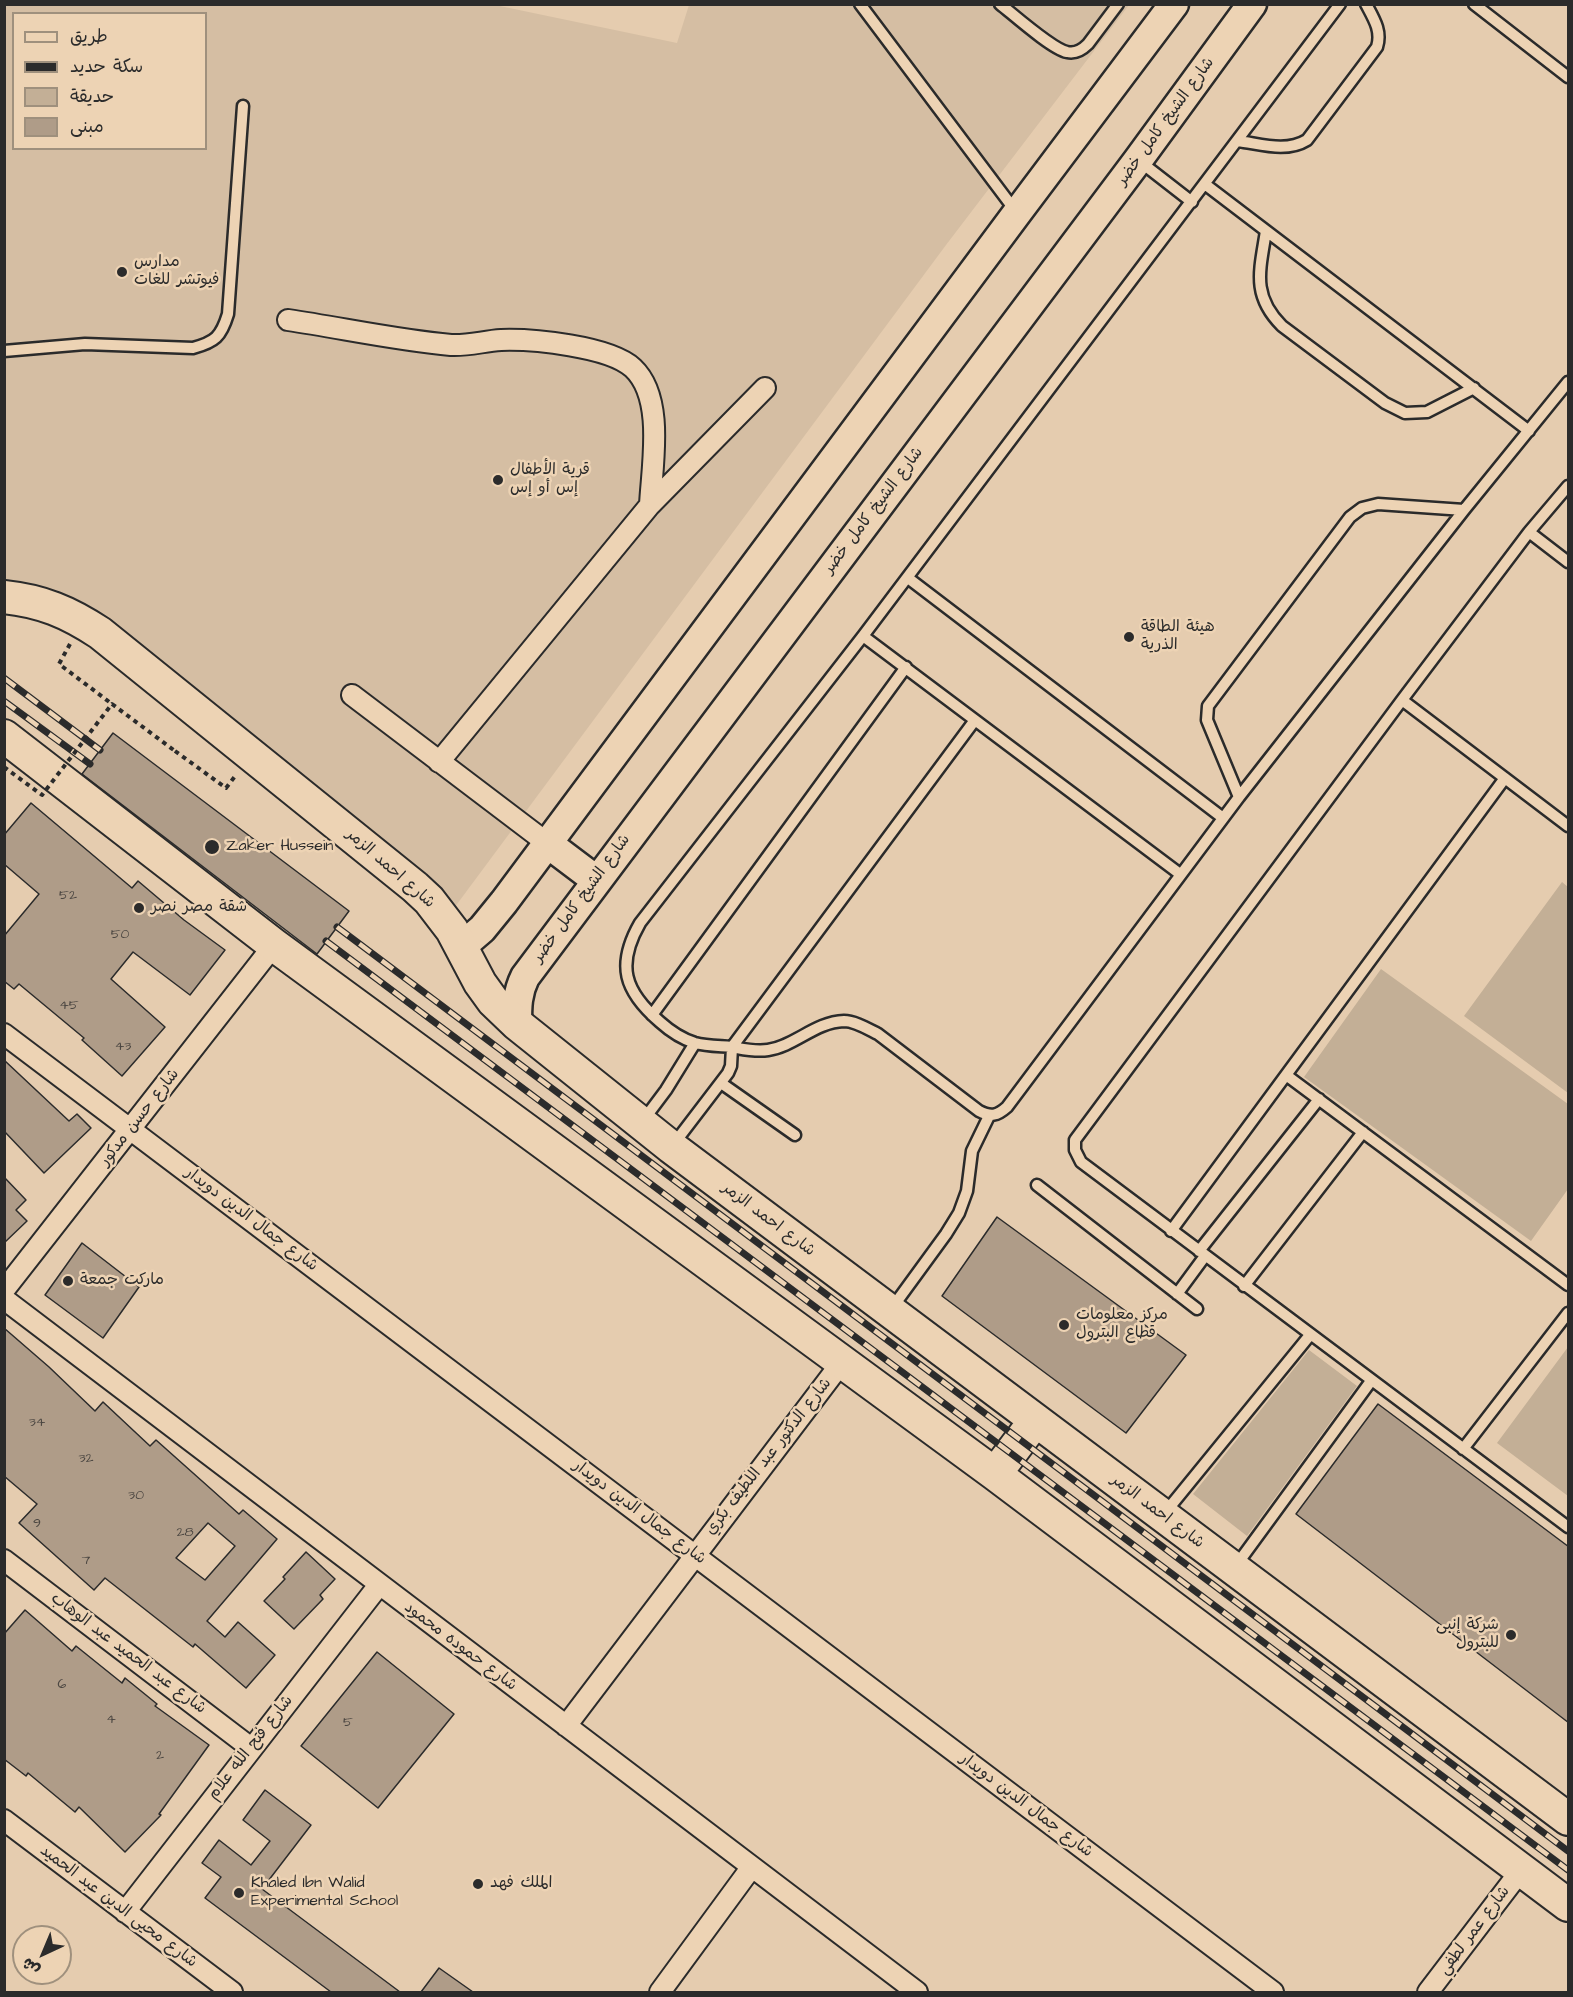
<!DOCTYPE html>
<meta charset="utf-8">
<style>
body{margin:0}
#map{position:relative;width:1573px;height:1997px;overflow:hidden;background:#e5ccaf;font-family:"Architects Daughter","Playpen Sans Arabic",sans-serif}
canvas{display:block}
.frame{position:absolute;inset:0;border:6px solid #2b2b2b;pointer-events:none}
.legend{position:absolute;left:12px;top:12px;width:195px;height:138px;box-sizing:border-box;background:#edd3b4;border:2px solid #9f907d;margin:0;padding:8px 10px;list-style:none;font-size:18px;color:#2b2b2b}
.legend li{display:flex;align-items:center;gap:12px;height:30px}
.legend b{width:30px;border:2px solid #9f907d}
.north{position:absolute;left:12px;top:1925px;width:60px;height:60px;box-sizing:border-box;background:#edd3b4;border:2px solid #9f907d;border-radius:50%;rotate:224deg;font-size:16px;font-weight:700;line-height:24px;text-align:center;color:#2b2b2b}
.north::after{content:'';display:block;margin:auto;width:21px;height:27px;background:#2b2b2b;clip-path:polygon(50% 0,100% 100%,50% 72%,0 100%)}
</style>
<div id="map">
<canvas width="1573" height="1997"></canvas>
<div class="frame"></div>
<ul class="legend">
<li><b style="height:8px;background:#edd3b4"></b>طريق</li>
<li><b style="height:8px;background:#2b2b2b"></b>سكة حديد</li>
<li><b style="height:16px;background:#c3af96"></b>حديقة</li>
<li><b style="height:16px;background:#af9c88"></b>مبنى</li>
</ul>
<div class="north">ش</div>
</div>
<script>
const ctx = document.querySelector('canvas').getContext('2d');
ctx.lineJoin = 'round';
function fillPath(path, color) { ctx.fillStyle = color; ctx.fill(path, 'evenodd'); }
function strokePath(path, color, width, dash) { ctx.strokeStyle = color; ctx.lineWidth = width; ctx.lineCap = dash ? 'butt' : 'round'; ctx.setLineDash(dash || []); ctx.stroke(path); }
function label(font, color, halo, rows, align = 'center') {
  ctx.font = font + ' "Architects Daughter","Playpen Sans Arabic",sans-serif'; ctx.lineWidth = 5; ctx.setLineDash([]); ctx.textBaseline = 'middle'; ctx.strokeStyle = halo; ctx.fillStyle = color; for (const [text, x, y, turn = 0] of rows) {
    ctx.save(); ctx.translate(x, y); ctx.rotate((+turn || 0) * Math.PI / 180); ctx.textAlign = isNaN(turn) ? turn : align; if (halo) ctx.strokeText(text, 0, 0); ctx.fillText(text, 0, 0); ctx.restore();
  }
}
fillPath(new Path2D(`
 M5,5H495L677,43L689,5H1129L946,245L443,923L149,687L5,582ZM14,14H206V148H14Z`), '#d5bea3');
fillPath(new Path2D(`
 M1562,882L1568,887V1093L1464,1016Z
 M1381,969L1568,1104V1189L1531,1241L1304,1077Z
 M1568,1347V1496L1497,1443Z
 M1309,1350L1357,1386L1247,1536L1193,1494Z`), '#c3af96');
const building = new Path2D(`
 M113,733L349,911L317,954L82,774Z
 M31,803L132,888L138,881L184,920L225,950L190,995L133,952L111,979L165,1027L122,1076L82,1040L84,1038L19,984L14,989L4,981V936L39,894L4,864V835Z
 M4,1060L69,1121L77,1114L91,1128L44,1173L4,1131Z
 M4,1177L26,1200L16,1210L27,1221L4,1243Z
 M997,1217L1186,1355L1126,1433L942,1296Z
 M82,1243L139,1287L103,1338L45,1295Z
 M4,1328L49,1367L95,1411L103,1402L150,1446L156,1440L239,1514L243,1510L277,1539L207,1621L225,1637L238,1622L275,1655L246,1688L195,1644L193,1647L105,1578L94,1590L19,1523L37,1504L4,1476ZM208,1523L235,1546L205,1580L176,1558Z
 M1378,1404L1569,1547V1723L1296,1514Z
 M306,1552L335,1579L320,1595L323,1599L294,1629L264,1601L285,1579L283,1577Z
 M25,1610L72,1651L76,1646L122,1683L125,1678L157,1704L155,1706L209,1745L159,1814L161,1815L125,1852L79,1807L75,1812L28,1773L26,1776L4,1759V1634Z
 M377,1652L454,1714L378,1808L301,1746Z
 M265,1790L311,1825L262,1889L400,1992H331L205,1898L221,1877L202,1863L219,1840L251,1865L270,1841L243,1820Z
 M439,1968L473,1992H421Z`);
fillPath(building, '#af9c88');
strokePath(building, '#2b2b2b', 1.5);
const service = new Path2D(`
 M860,4L1017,213
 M1000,4C1014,15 1052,49 1067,52C1075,54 1082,50 1088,44L1118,4
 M1340,4L863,636L640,923C616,965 624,991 660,1022C670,1031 682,1039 695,1043C706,1046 720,1046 731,1047C743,1049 755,1052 768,1050C795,1046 815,1022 844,1021C855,1021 868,1029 878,1034L979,1111C991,1117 997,1116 1007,1107L1239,797L1464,510L1568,382
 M1474,4L1568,77
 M1238,141C1261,144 1286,153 1307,140L1377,47C1382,31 1374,19 1366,4
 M1138,160L1192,202
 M1206,185L1529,431
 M1266,231C1260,270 1251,295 1282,326L1385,403L1405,413L1427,412L1474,388
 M4,351L85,344L193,348C215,342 221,337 228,314L243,106
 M1568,486L1529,532L1402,700L1075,1140V1150L1081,1162L1568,1527
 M1529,532L1568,562
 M908,578L1223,818
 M863,636L1180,874
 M1402,700L1568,826
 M1239,797L1207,720L1208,706L1350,517L1362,508L1378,504L1464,510
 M652,1015L906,667
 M1286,1075L1568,1285
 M721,1083L795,1135
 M642,1122L666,1090L695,1043
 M673,1145L728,1073L731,1066L732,1047L975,720
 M1037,1185L1197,1309
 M1171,1231L1505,778
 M1199,1251L1319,1099
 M1244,1286L1363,1132
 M1177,1294L1205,1256
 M892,1308L946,1234L959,1213L967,1191L972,1151L989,1116
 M1463,1449L1568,1313
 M1164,1514L1310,1335
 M1235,1567L1371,1381`);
const minor = new Path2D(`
 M288,320C342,328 396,340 451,345C468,346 484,341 501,340C533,339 609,346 633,368C665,398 652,465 650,505
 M352,695L547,843
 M439,762L650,505L765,388
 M4,1034L1273,1992
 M4,1290L274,945
 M4,1299L917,1992
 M4,1560L251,1748
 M566,1726L842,1362
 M4,1820L232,1992
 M125,1912L379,1585
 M660,1992L751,1868
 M1428,1992L1522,1869`);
const secondary = new Path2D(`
 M547,843L596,880
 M461,947L482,929L504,902L1017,213L1174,4
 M517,1024C517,1007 517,993 525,977L1138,160L1252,4`);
const primary = new Path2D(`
 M4,597C42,601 68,612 100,633L415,887L429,900L452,930L480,983L493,1001L517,1024L671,1147L1568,1819
 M4,736L274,945L995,1474L1568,1905
 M995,1474L1035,1421`);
strokePath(service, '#2b2b2b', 15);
strokePath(minor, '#2b2b2b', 24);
strokePath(secondary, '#2b2b2b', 33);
strokePath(primary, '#2b2b2b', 36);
strokePath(new Path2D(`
 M70,644L59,664L112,704
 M175,751L226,788L236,775`), '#2b2b2b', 4, [4.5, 4.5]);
strokePath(service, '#edd3b4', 10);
strokePath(minor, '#edd3b4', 20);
strokePath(secondary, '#edd3b4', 28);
strokePath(primary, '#edd3b4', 32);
const rail = new Path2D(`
 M4,678L100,750
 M4,701L90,764
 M337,927L1568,1851
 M326,941L1568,1870`);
strokePath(rail, '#2b2b2b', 7);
strokePath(rail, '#edd3b4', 4.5, [14]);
strokePath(new Path2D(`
 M4,767L42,795L112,704L175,751`), '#2b2b2b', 4, [4.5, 4.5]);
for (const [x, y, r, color] of [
 [122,272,6,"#2b2b2b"],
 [498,480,6,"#2b2b2b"],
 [1129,637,6,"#2b2b2b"],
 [212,847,8,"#2b2b2b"],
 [139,908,6,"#2b2b2b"],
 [68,1281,6,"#2b2b2b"],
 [1064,1325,6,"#2b2b2b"],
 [1511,1635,6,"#2b2b2b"],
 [478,1884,6,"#2b2b2b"],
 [239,1893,6,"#2b2b2b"]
]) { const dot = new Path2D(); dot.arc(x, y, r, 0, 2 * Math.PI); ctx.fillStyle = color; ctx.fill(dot); strokePath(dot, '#edd3b4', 2); }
label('14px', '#4c4742', null, [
 ["52",68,896],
 ["50",120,935],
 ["45",69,1006],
 ["43",123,1047],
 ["34",37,1423],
 ["32",86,1459],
 ["30",136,1496],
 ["9",37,1524],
 ["28",185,1533],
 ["7",86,1561],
 ["6",62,1685],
 ["4",111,1720],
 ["5",348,1723],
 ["2",160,1756]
]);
label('16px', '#2b2b2b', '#edd3b4', [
 ["شارع الشيخ كامل خضر",1166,122,-54],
 ["شارع الشيخ كامل خضر",874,511,-53],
 ["شارع احمد الزمر",390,869,41],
 ["شارع الشيخ كامل خضر",582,899,-54],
 ["شارع حسن مدكور",140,1118,-52],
 ["شارع جمال الدين دويدار",251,1220,37],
 ["شارع احمد الزمر",768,1220,37],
 ["شارع الدكتور عبد اللطيف بكري",769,1457,-52],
 ["شارع احمد الزمر",1157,1512,37],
 ["شارع جمال الدين دويدار",639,1513,37],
 ["شارع حموده محمود",460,1647,37],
 ["شارع عبد الحميد عبد الوهاب",128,1654,37],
 ["شارع فتح الله علام",251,1748,-52],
 ["شارع جمال الدين دويدار",1026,1806,37],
 ["شارع محيى الدين عبد الحميد",118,1907,37],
 ["شارع عمر لطفي",1475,1931,-53]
]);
label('16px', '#2b2b2b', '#edd3b4', [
 ["مدارس",134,263],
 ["فيوتشر للغات",134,281],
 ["قرية الأطفال",510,471],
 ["إس أو إس",510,489],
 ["هيئة الطاقة",1141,628],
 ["الذرية",1141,646],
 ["Zaker Hussein",226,847],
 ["شقة مصر نصر",151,908],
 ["ماركت جمعة",80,1281],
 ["مركز معلومات",1076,1316],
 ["قطاع البترول",1076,1334],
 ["شركة إنبى",1499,1626,"right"],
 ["للبترول",1499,1644,"right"],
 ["Khaled Ibn Walid",251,1884],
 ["Experimental School",251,1902],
 ["الملك فهد",490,1884]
], 'left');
</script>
